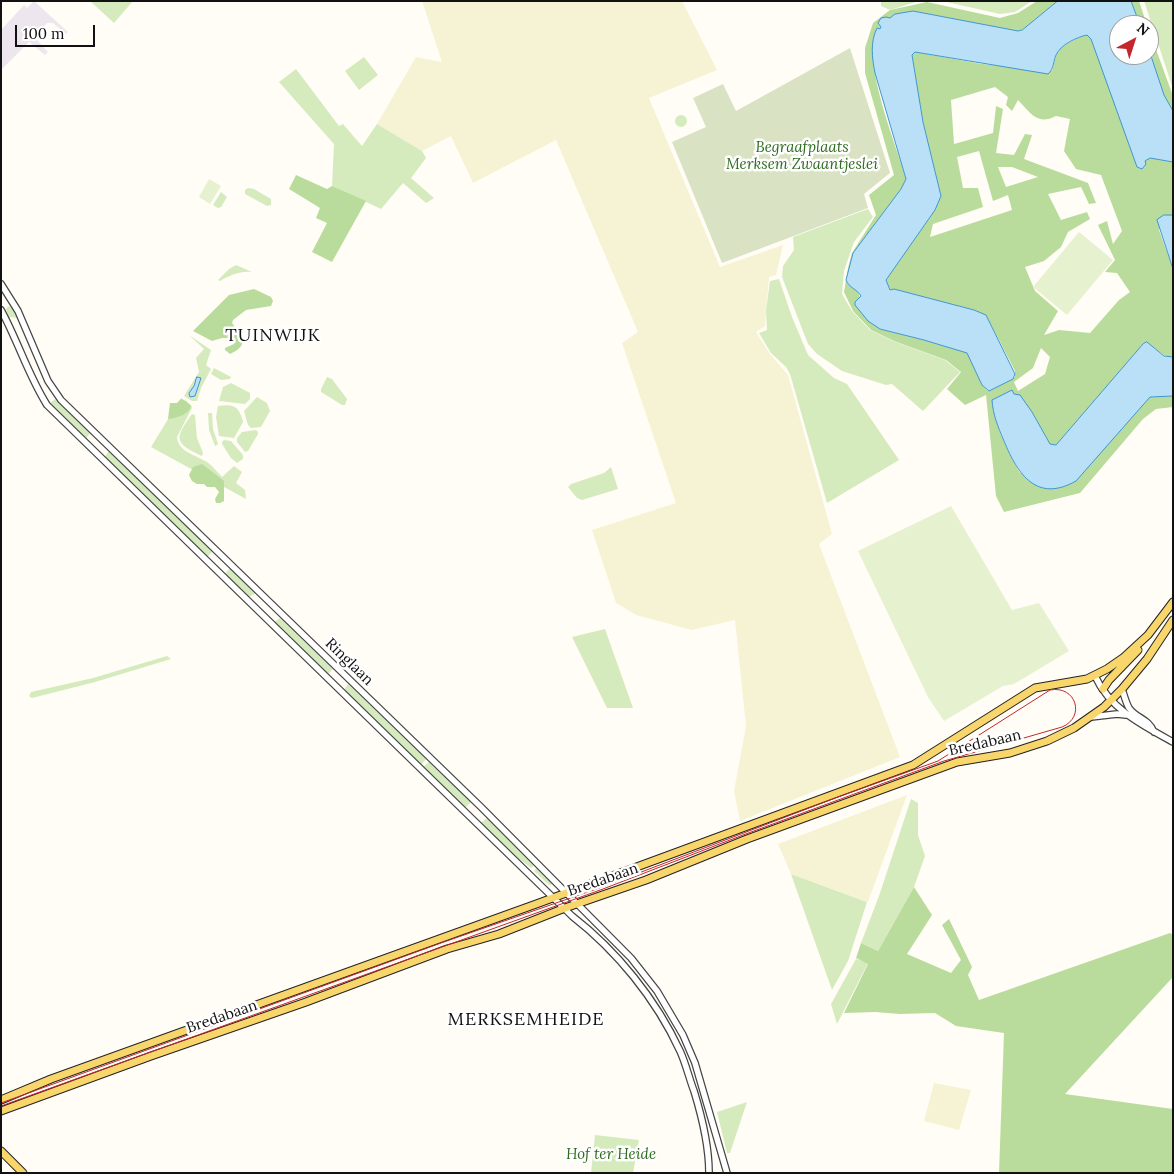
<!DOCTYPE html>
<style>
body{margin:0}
#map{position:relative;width:1174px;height:1174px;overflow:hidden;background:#fffdf5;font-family:Lora,serif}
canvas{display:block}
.frame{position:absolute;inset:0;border:2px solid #111;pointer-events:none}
.north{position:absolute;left:1109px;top:15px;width:50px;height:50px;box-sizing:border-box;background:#fff;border:1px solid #a0a0a0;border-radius:50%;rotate:40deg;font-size:14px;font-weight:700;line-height:20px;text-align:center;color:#111}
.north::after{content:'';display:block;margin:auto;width:18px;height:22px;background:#c4262e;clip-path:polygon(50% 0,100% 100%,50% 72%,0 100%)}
.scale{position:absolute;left:15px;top:25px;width:80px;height:22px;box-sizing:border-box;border:2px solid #111;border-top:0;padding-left:6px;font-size:15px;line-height:18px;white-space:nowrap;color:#111;-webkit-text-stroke:4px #fff;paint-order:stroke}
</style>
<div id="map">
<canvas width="1174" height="1174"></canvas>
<div class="frame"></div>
<div class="north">N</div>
<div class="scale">100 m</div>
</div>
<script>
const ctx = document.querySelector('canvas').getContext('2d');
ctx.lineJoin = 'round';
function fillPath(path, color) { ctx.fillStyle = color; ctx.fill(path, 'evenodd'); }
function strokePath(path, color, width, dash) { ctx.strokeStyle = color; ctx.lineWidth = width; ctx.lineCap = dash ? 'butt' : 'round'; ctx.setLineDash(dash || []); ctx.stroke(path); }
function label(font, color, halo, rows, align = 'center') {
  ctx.font = font + ' Lora,serif'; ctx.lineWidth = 5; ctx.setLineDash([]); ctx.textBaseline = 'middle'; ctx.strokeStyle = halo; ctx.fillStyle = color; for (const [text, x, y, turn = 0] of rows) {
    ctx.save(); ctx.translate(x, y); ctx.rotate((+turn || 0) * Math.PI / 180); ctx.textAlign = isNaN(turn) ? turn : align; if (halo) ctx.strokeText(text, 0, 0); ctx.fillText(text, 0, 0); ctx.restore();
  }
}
fillPath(new Path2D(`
 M34,1L68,32L66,34L53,23H47L34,37L48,52L45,55L29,42L1,70V30L24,5L27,8Z`), '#eee6ef');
fillPath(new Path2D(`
 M422,1H682L717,70L649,98L720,267L783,245L776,275L769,277L765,326L756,332L770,354L788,375L832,534L819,544L900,757L740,821L734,791L746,726L735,620L692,630L636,615L616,603L592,530L676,503L622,343L638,332L556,140L473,183L451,136L422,151L377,124L416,57L442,62Z
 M907,795L868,902L791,874L778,844Z
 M934,1083L971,1090L959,1130L924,1121Z`), '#f6f3d4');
fillPath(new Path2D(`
 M90,1H133L114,23Z
 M881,1H919L890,10L881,6Z
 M942,1H1032L1015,12L1000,14Z
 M1144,1H1173V89Z
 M364,57L378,75L359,90L345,71Z
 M296,69L339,126L343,124L362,146L377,124L422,151L426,158L411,178L434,198L426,203L403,183L381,209L332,186L334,144L279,82Z
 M675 121a6 6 0 1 1 12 0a6 6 0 1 1-12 0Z
 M248,188L254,189L271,199V205L267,206L245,194V190Z
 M221,192L227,197L221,207L218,208L213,205Z
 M868,209L873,217L854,242L844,271L842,294L852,311L870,330L893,341L945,360L960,372L923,411L892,384L886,385L842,371L817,354L808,344L782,277L783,266L794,250L793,237Z
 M236,265L252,272C240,271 230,275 220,281L218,280L229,269Z
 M779,279L792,317L808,355L834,378L847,384L899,460L827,503L790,374L786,367L771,353L759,333L767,330L766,311L770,281Z
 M8,306L13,308L19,318L9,317L6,309Z
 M189,335L211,350L206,365L211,369L201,388L197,401H192L184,396L199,372L196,358L204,349Z
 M214,368L231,377L230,379L221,380L211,374Z
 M327,377L332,379L347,399L345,405H342L321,392V389Z
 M231,383L250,393V399L245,404L219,401L223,387Z
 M257,397L267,403L270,411L261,427L251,428L248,425L244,411Z
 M181,398L191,405L192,408L177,437C178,452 196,455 207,462C213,466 217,472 222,477L234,466L242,472L236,483L245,490L246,499L151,447Z
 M55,399L90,433L86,439L53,407L50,403Z
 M218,406C234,404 239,406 243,422L234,438L219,436L216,417Z
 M208,413H212L213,429L218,444L215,446L209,430Z
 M192,414L195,415L197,438L203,453L202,456C174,443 174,439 192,414Z
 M256,430L258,432V434L248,451L245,452L237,442V438L242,432Z
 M224,440L231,441L243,455V459L237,463L231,458L222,444V442Z
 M109,450L213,551L207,557L105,457Z
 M611,467L618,489L582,500L577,498L568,487L571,484L604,473Z
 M230,568L256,593L249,597L225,574Z
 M280,618L333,669L328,674L274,622Z
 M605,629L633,708H607L572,637Z
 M167,656L171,659L95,682L32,698L29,696L31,692L93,678Z
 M348,684L426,759L421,765L344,690Z
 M429,762L471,802L465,808L423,767Z
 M911,799L918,803V835L925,856L914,887L878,951L861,943L879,896Z
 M487,818L534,865L531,868L514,855L481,823Z
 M537,868L554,884L549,885L534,871Z
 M791,874L867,902L848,961L832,990Z
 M856,959L868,963L837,1024L831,1004Z
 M747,1102L730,1153H727L717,1112Z
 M595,1135L639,1140L633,1173H591Z`), '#d5ebbd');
fillPath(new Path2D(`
 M1037,1H1058L1022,30L1018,31L913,11L901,13L881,25L880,29L877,28C861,62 896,143 906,179L901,189L853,253L846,280L849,285L858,291L860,298L880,329L924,340L968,353L982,385L988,391L1015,377V371L986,315L974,310L894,289L890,290L886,280L935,210L941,196L923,122L912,55L915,52L982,64L1052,71C1057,53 1055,50 1072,41C1077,38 1081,36 1087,35L1091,39L1145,161L1150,158L1173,162V215H1164L1159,230L1173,269V357C1160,358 1154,342 1143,344L1056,445L1050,444L1032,412L993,408C997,431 1009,453 1020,473L1143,403L1150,397L1173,396V407L1156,409L1143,419L1080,493L1004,512L996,496L986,395L965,405L947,389L961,372L946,360L894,341L871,330L853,311L844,292L848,268L852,253L876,215L869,195L894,175L865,73V48L873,23L890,10L927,2L1000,18L1018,13ZM995,87L1008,97L1006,105L1012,111L1018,100C1031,113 1037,126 1056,116L1070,119L1064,151L1076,169L1101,175L1122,231L1113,244L1107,221L1098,225L1115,260L1105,272L1117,273L1130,292L1119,300L1090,333L1059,330L1044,335L1058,311L1035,291L1025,267L1044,261L1061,247L1068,232L1090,219L1087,212L1061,220L1048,194L1081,187L1089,204L1096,203L1088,183L1024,159L1032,135L1025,134L1014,155L996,153L1003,109L996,106L993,133L954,144L951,100ZM979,151L993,201L1008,195L1012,210L930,237L933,224L983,207L978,188H963L957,157ZM998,167H1012L1038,177L1006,187ZM1041,348L1050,357L1045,374L1018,391L1014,382L1033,368Z
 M1131,1H1139L1147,25H1140Z
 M1149,30L1173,96V111L1164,95L1149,50Z
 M296,175L327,189L332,186L366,201L332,262L312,252L327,223L316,218L320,208L289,189Z
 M254,289L271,297L273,301L271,306L246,310L233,320L232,323C242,337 250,345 230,354L225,350V348L234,344L232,338H222L212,341L193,331L229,295Z
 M181,399L186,401L191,406C189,415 176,418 168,419L170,403H177Z
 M202,464L224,481V501L220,503H216L215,499L219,492L215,487H207L204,484H197L192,481L189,475L193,467Z
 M914,887L932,915L907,954L951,973L961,960L942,925L949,919L972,967L968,975L979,1000L1170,933L1173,935V977L1065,1094L1173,1109V1173H999L1004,1033L956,1026L935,1013L900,1014L875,1012L844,1013L868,964L856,958L861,943L878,951Z`), '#b9dc9c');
fillPath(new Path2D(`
 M850,48L890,173L864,194L868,208L722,263L672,142L706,127L693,98L723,84L736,111Z`), '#d9e3c4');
fillPath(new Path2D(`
 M209,179L221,186L210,204L199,197Z
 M1079,232L1113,260L1067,315L1033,287Z
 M951,506L1012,610L1039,603L1069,651L1014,684L1003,686L944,721L928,697L858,551Z`), '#e6f2cf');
const water = new Path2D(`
 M1058,1H1131L1140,25H1119V55H1149V50L1164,95L1173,111V162L1150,158L1145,161L1146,164L1142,169L1137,167L1091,39L1087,35C1077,37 1060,45 1056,55C1053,62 1054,69 1048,74L915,52L912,55L923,122L941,196L935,210L886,280L890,290L894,289L974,310L986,315L1015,374L1013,379L989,391L982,385L967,353L924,340L880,329L868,321L855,305V302L861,296C857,289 849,288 846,280L853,253L901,189L906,179L875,73C872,58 870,42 877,28L880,29L881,27L878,23L881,18L886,17L890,18L895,14L913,11L1018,31L1022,30Z
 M1164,215H1173V269L1157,220Z
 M1147,342L1164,356L1173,357V396L1150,397L1076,481C1037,503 1018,475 1004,441C998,427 993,415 992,400L1012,390L1014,394L1020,395L1032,412L1050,444L1056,445L1143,344Z
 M197,377L201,378L195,396L190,397L189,393L194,386Z`);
fillPath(water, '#b9e0f7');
strokePath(water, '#3f96cf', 1);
const minor = new Path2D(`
 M1,284L18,311L48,381L61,400L482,808L631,958L657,991L683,1035L695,1063L727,1173
 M1,310C18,341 28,375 47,405L572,916C617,951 656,999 680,1051C686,1064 689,1078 694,1091C702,1117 709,1145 709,1173
 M1095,676C1110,709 1142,725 1173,742
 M1122,689C1124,695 1126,703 1129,708C1137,719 1148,718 1154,732
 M1091,717L1117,714L1126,715`);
const major = new Path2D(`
 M1103,689L1109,680L1138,650
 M1,1100L51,1079L539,903L913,765L1035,688L1087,679L1107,669L1123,658L1148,635L1173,602
 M1,1111L151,1056L306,1002L447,949L499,934L565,908L646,880L747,839L957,762L1010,753L1047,741L1074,728L1104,707L1122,689L1147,659L1173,620
 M1,1151L23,1173`);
strokePath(minor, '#444', 8);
strokePath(major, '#222', 9);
strokePath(minor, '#fff', 5.5);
strokePath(major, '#f9d66b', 7);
strokePath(new Path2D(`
 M1,1103L441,943L602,887L838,797L938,761L1050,690C1076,685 1086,717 1062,727L944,761L743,835L603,889L1,1106`), '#c4262e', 1);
label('italic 15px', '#2f6b1f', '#fff', [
 ["Begraafplaats",802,148],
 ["Merksem Zwaantjeslei",802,165],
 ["Hof ter Heide",611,1155]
]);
label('15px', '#111', '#fff', [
 ["Ringlaan",349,662,44],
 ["Bredabaan",985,743,-13],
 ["Bredabaan",603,880,-19],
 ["Bredabaan",222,1017,-19]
]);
ctx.letterSpacing = '1px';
label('18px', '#111', '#fff', [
 ["TUINWIJK",273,336],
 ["MERKSEMHEIDE",526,1020]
]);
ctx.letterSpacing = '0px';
</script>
